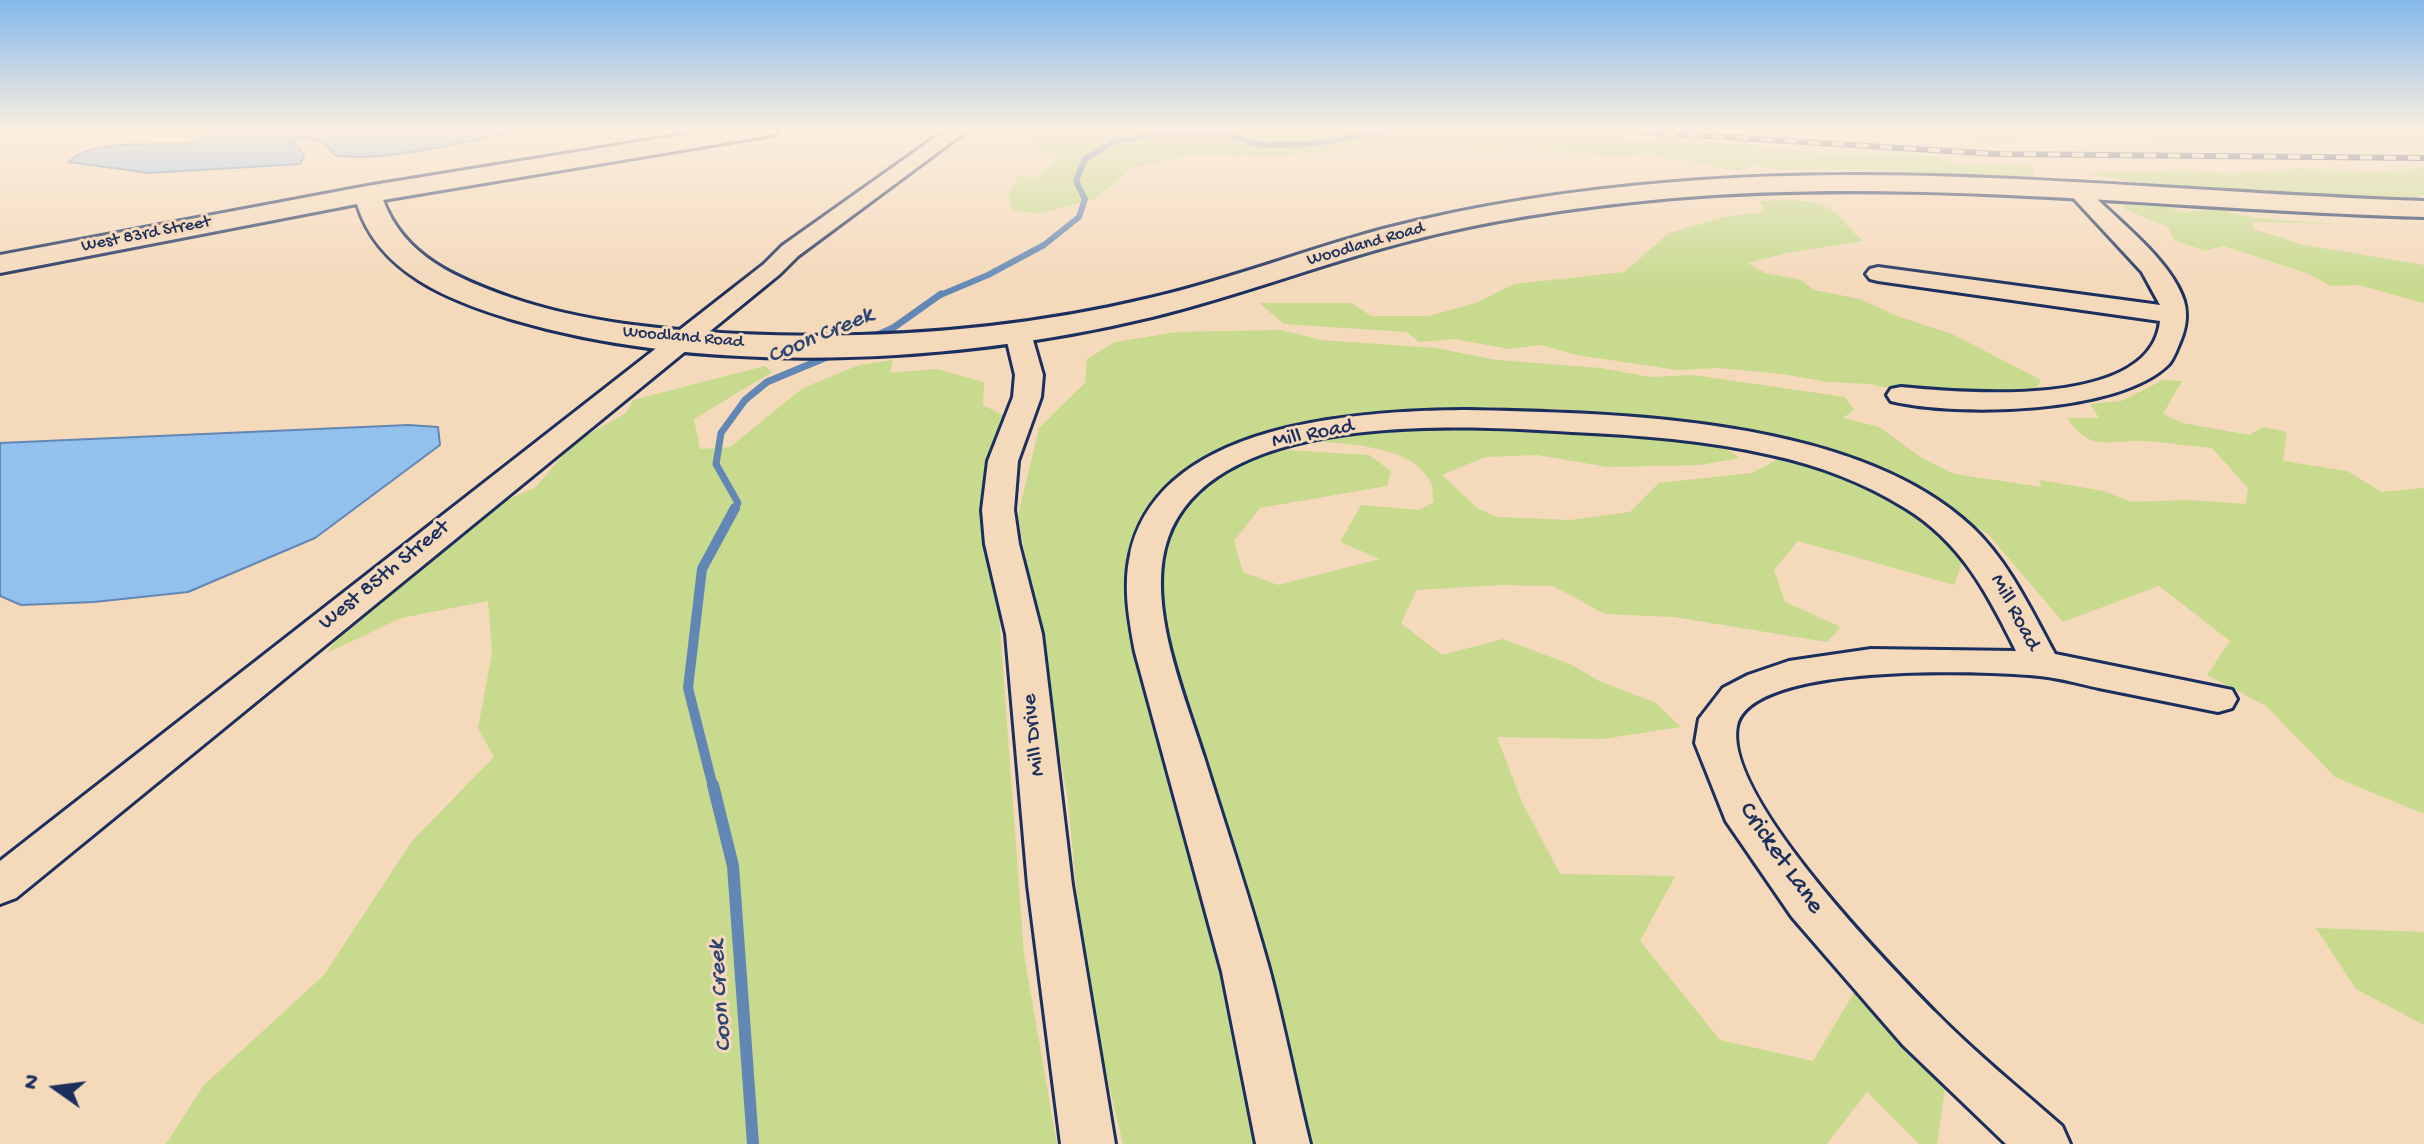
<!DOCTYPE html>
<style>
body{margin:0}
#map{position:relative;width:2424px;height:1144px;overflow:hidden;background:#f4d9ba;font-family:"Gochi Hand",sans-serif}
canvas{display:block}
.north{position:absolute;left:16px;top:1048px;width:80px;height:80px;-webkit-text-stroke:6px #f4d9ba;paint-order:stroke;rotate:284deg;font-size:22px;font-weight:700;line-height:32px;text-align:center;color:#1b2f5e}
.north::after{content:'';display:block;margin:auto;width:28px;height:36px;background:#1b2f5e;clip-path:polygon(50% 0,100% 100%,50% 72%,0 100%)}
</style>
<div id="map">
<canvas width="2424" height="1144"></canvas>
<div class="north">N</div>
</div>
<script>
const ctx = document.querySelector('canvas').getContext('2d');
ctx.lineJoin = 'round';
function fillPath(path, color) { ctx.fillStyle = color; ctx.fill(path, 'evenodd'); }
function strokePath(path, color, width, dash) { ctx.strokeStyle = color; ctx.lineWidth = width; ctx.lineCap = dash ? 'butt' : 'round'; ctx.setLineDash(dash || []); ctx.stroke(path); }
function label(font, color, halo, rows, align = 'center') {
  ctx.font = font + ' "Gochi Hand",sans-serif'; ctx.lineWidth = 6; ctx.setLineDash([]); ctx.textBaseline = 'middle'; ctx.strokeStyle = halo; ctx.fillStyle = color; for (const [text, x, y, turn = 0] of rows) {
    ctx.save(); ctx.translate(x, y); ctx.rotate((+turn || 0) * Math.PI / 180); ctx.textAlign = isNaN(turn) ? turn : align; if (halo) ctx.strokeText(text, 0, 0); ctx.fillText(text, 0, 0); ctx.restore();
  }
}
fillPath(new Path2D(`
 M1040,129H1536L1639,140L1660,138L1750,144L1816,153L1929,155L1958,164H2017L2036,168L2032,179L1857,169L1778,170L1757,164L1738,171L1650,154L1616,157L1516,147L1489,151L1400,142L1284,156L1189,155L1132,168L1096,198L1040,214L1012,210L1009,195L1017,176L1036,178L1060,155L1034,153L1032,142Z
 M1736,129H2424V146L2335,147L2292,143L2217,148L2157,146L2137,141L2173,132H2092L2004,143Z
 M2424,167V195L2407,202L2318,195L2286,199L2187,192L2090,174L2100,171L2147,173L2179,169L2229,174L2301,168L2382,172Z
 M1760,201C1783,201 1817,197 1836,213C1845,222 1853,233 1863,241L1786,253L1748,263L1765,273L1801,280L1814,290L1860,299L1897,316L1952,334L2041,380L2034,392L1984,397L1914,393L1870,384L1828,382L1782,374L1718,368L1677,370L1577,355L1541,345L1510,349L1454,339L1419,342L1407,332L1284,324L1259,303H1352L1371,316H1429L1476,303L1514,284L1624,272L1669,233L1724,217L1765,212Z
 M2123,205H2159L2183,212L2218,209L2253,218L2335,224L2252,222L2254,229L2304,245L2424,265V303L2358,285L2331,286L2307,273L2223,246L2205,251L2174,240L2168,227L2126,210Z
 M1281,330L1321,340L1435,348L1497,360L1600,368L1650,377L1693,375L1845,397L1854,410L1843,418L1879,427L1922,458L1954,474L2042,487L2039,480L2104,491L2131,502L2189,500L2246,504L2248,488L2212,448C2189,446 2166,442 2143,441C2108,440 2091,453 2067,418H2099L2090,404L2121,401L2163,380L2182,381L2163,414L2183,423L2249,435L2263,427L2287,432L2283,461L2347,471L2382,492L2424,488V814L2335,777L2266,706L2207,675L2230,641L2159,586L2063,622L1988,534L1899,482L1707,428L1557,409H1450L1315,420L1255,435L1185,475L1143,527L1192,835L1253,1144H1123L1086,990L1068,801L1018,515L1039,428L1085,383L1087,359L1115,342L1177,332Z
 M893,360L890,373L936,369L984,382L983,405L1005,416L992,477L994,545L1024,955L1057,1144H166L203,1086L324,975L412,841L494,757L478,728L492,653L488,601L401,618L327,653L350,620L487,509L536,487L573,443L626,413L633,400L765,366L772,372L694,419L700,449L730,447L803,388L859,365Z
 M1502,425L1560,426L1616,435L1714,441L1740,458L1700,465L1608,467L1537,455L1485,457L1442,475L1477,508L1497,517L1570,520L1630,512L1659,483L1752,473L1786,455L1862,481L1944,525L1965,555L1954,585L1798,541L1774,570L1785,602L1841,627L1827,642L1674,617L1605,614L1553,586L1500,585L1417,590L1401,623L1442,655L1503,639L1572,665L1599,681L1656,703L1681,727L1602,739L1497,737L1522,802L1560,874L1675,876L1640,941L1720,1040L1813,1061L1858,986L1945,1089L1937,1144H1919L1867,1092L1827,1144H1296L1155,617L1156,561L1187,496L1225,468L1268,449L1369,455L1391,471L1387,486L1260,508L1234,541L1243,572L1278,585L1380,559L1340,542L1361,505L1419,510L1434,502C1433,497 1433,488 1431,483C1413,445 1350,445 1315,441L1421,427L1452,431Z
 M2316,928L2424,932V1025L2356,989Z`), '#c7da8e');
const water = new Path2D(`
 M220,129H531C479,138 383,164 334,155C324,137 307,135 290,142L299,147L304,157L300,164L149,173L69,162C92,138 155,146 185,144C198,143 208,133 220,129Z
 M408,425L438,427L440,445L315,538L188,592L94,602L21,605L0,596V443Z`);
fillPath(water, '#92c1ed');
strokePath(water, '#6287b4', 2);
strokePath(new Path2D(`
 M938,296L988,275L1044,245L1079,217L1085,199L1076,181L1085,159L1115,141L1152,135L1225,134L1262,145L1309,144L1404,129`), '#6287b4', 6);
strokePath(new Path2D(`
 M871,338L893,328L941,294
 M734,510L738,503L716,464L721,433L745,400L767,382L839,352`), '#6287b4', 7);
strokePath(new Path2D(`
 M713,787L688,688L702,569L735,508`), '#6287b4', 10);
strokePath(new Path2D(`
 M713,785L733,866L753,1144`), '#6287b4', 12);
const minor = new Path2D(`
 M947,129H969L798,256L780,274L16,898L0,904V861L764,264L782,246Z
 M2077,184L2084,186C2114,218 2171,259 2184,301C2188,315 2186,328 2180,342C2177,349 2174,358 2169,364C2120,414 1956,417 1891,401L1887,395L1891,389L1901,387C1964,393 2151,410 2160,321L1878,281L1870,279L1866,274L1870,269L1878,267L2160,305L2142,272L2066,190Z
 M1018,325L1027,327L1031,333L1043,375L1041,397L1018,461L1014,510L1019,544L1042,634L1072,885L1115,1144H1061L1028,885L1006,634L985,544L982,510L988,461L1013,397L1015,375L1005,333L1009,327Z
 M1465,410C1616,413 1855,417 1972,527C2009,562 2031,610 2055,654L2232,690L2237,699L2232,708L2218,712C2178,704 2139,696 2099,688C2080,684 2060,678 2040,676C1988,671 1750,661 1737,726C1723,795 1887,963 1936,1013C1975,1053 2020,1089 2062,1126L2070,1144H2006L1903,1045L1792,917L1726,821L1695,743L1699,719L1723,688L1748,675L1789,661L1871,649L2016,651C1988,594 1961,542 1905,508C1865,483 1818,465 1771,455C1706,440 1639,435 1572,432C1464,425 1214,409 1168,538C1145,603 1184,693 1204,757C1226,828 1250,899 1270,972C1285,1029 1296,1087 1310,1144H1256L1222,972L1135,652C1129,620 1123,587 1130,555C1158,422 1358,411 1465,410Z`);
const major = new Path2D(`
 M718,129H778L775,134L766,136L383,200C404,257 458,279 512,298C585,323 664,330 741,334C878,340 1016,330 1150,298C1229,280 1305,250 1383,229C1479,204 1576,190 1675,182C1925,161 2174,193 2424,201V217C2173,210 1924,177 1674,198C1585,206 1495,218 1409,241C1322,263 1239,296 1152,317C957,364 708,377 514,320C450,301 378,273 357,204L0,273V255L367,186Z`);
strokePath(minor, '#1b2f5e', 6);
strokePath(major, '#1b2f5e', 6);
fillPath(minor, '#f4d9ba');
fillPath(major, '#f4d9ba');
const rail = new Path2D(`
 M1593,129L1997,154L2424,158`);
strokePath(rail, '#1b2f5e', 6);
strokePath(rail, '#f4d9ba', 4, [12]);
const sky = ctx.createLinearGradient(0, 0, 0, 289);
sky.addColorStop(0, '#85b9ea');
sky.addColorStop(0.45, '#faeee0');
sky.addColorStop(1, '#faeee000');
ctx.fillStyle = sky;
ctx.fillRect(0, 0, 2424, 289);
label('18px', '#1b2f5e', '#f4d9ba', [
 ["West 83rd Street",146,235,-11],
 ["Woodland Road",1366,245,-16],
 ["Woodland Road",683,338,5]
]);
label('22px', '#1b2f5e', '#f4d9ba', [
 ["Mill Road",1313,435,-11],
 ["West 85th Street",385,576,-39],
 ["Mill Road",2014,613,62],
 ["Mill Drive",1035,735,-96]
]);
label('italic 24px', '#2d4573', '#f4d9ba', [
 ["Coon Creek",821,337,-23],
 ["Coon Creek",722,996,-94]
]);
label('26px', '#1b2f5e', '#f4d9ba', [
 ["Cricket Lane",1780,859,55]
]);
</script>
